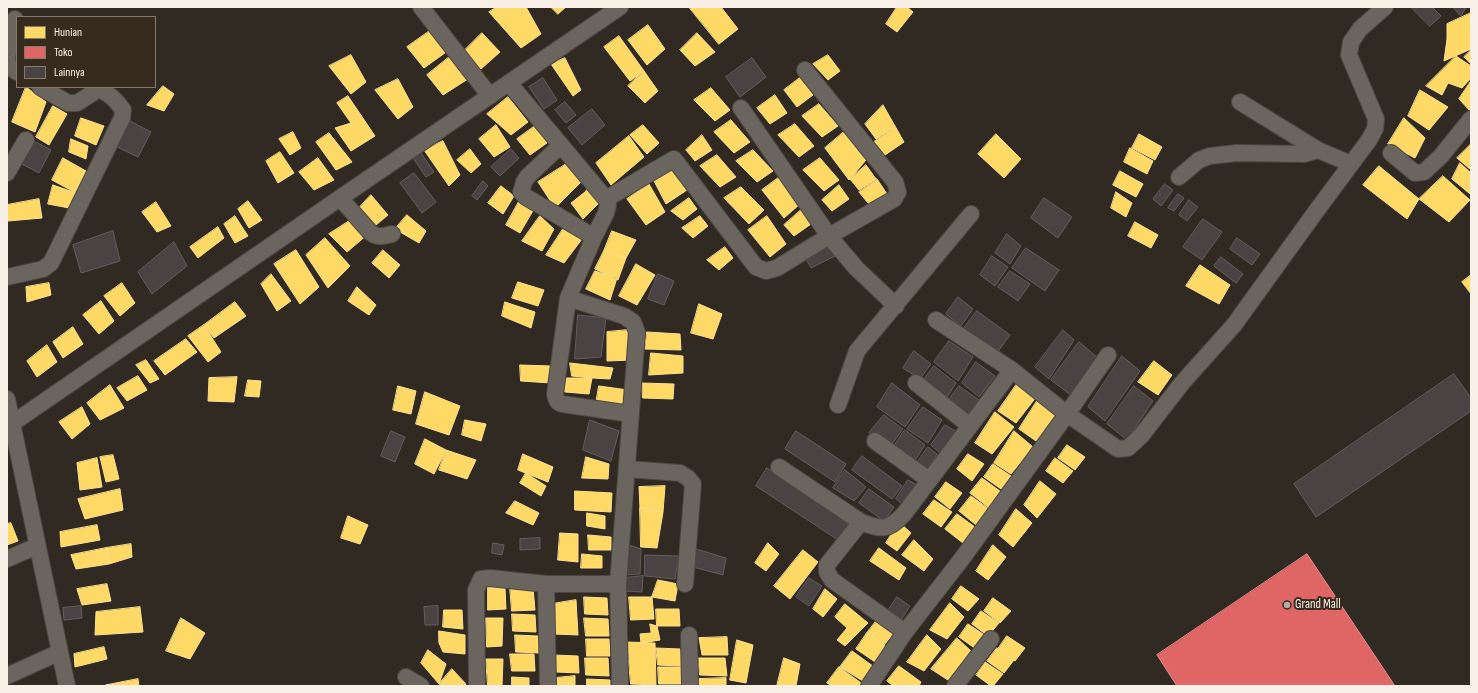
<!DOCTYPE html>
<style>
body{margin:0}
#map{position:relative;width:1478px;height:693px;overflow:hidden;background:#312a23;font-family:"Sofia Sans Condensed",sans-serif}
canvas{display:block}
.frame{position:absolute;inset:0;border:8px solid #f8f0e7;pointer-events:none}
.legend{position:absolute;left:16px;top:16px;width:140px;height:72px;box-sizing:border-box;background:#372b1d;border:1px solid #847a6e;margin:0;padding:5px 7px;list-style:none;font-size:12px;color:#f8f0e7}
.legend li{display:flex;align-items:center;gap:8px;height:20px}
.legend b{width:20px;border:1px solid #847a6e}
</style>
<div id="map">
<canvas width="1478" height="693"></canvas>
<div class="frame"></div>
<ul class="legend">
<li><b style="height:11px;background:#ffd966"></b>Hunian</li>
<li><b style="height:11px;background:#e06666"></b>Toko</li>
<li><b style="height:11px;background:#494343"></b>Lainnya</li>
</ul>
</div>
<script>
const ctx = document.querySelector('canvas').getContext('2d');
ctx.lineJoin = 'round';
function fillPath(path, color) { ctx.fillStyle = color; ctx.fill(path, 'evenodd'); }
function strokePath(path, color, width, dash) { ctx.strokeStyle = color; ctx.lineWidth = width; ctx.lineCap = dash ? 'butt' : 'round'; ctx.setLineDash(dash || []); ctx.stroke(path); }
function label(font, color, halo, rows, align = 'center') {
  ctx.font = font + ' "Sofia Sans Condensed",sans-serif'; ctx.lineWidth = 4; ctx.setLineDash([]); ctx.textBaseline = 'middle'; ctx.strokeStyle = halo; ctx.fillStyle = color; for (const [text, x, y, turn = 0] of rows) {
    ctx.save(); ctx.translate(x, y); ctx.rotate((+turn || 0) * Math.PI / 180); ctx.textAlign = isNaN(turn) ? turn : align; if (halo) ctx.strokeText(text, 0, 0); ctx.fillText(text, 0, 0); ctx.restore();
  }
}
const homes = new Path2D(`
 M497,7H526L541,34L521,48L489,12Z
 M551,7H566L558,14Z
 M689,7H721L738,29L719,44Z
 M897,7H907L913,12L897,32L886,24Z
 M1471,13V49L1444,61L1447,39V24Z
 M648,25L665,49L647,65L628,40Z
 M434,28L449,50L424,68L407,47Z
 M482,33L500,52L481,69L464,51Z
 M697,33L715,52L695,66L680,50Z
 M619,36L644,71L630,81L604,47Z
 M1471,50V64L1464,57Z
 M453,54L468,79L443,95L427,75Z
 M351,55L366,82L351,94L329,66Z
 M828,55L840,71L828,80L813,64Z
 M1456,56L1471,66V78L1462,88L1448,83L1442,95L1426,86Z
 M565,58L581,90L573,96L551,64Z
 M644,71L658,91L645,103L628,86Z
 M801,77L813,95L797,107L784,90Z
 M398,79L413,107L398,119L375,90Z
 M1471,81V112L1459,99Z
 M163,86L174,94L164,111L147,105Z
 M26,87L46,102L35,132L12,122Z
 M711,88L730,110L715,121L694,100Z
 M1420,90L1448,107L1429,130L1408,116Z
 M775,95L787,113L770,124L757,108Z
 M348,96L375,136L351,151L335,128L351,123L337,103Z
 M508,97L528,122L511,135L487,114Z
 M819,104L838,126L822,137L802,116Z
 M883,105L895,126L876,139L865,124Z
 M53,106L67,114L49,145L36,137Z
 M81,118L104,126L96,145L75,136Z
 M1404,118L1425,138L1415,158L1388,144Z
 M731,120L750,142L734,153L714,132Z
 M795,124L814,146L799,157L778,135Z
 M496,125L510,147L494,157L479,139Z
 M643,125L659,143L647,154L630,135Z
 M535,126L547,143L530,155L517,139Z
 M895,126L904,142L885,155L874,142Z
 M845,131L866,160L849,180L825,148Z
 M293,132L301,148L290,155L279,139Z
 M329,133L352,162L336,170L316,142Z
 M996,134L1021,159L1004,178L978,154Z
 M1139,134L1162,147L1155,160L1132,148Z
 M702,135L712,150L695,161L686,150Z
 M629,136L644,157L611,185L596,163Z
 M71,139L88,146L86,159L69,152Z
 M443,141L460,175L449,186L424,150Z
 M1471,144V170L1457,158Z
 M1130,148L1153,161L1147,174L1124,162Z
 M470,149L481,164L471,173L457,160Z
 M753,150L773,171L757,182L736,161Z
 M280,152L294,173L278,183L266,161Z
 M717,155L736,177L720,187L700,166Z
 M63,158L86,171L76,193L52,180Z
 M318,158L334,180L314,190L299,172Z
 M820,158L839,180L824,191L803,170Z
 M571,161L583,180L555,208L538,182Z
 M1460,163L1471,173L1470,194L1452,179Z
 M866,165L876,179L859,190L850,179Z
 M1379,166L1419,199L1407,219L1363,185Z
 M671,168L687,190L666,204L654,181Z
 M1120,171L1143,184L1136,197L1113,185Z
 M781,176L800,204L784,218L762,190Z
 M1443,176L1470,200L1449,222L1419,199Z
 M877,179L889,197L872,208L859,192Z
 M649,184L665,212L646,225L627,199Z
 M53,185L76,193L69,208L48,204Z
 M839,185L849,199L832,211L822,200Z
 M501,186L514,196L503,214L488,203Z
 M589,187L599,203L583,219L571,203L585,192Z
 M741,187L764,210L749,224L724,198Z
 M1116,192L1132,203L1126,217L1111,208Z
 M371,195L388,215L376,225L359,208Z
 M521,198L534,209L520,233L506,225Z
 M689,198L697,209L683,220L671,211Z
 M39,199L42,218L8,221L7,205Z
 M248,201L262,220L249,228L238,209Z
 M156,202L171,226L157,232L142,212Z
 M801,210L811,224L794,236L784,225Z
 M407,215L426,231L419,243L395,229Z
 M235,216L248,236L235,243L224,224Z
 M540,216L554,229L542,251L522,241Z
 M700,216L708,226L693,238L682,228Z
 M767,216L786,244L770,257L748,230Z
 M351,220L367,235L347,252L329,234Z
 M1135,222L1158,235L1151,248L1128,236Z
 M565,226L582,239L564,263L546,255Z
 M218,227L224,238L198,258L190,247Z
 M612,231L636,240L626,258L604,251Z
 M325,238L350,266L328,288L306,255Z
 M725,247L733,258L719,270L707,260Z
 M296,250L319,287L300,304L274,264Z
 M383,250L400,265L389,278L372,263Z
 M604,251L626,258L618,280L595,269Z
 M636,264L655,275L637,305L619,296Z
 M1200,265L1230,285L1219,304L1186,286Z
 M595,271L617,278L610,300L586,289Z
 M271,274L291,301L277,311L261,284Z
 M1471,275V294L1462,282Z
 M518,282L544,290L538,306L512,298Z
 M49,283L51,295L27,302L26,287Z
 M122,283L135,303L120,316L104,296Z
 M357,287L376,305L369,315L348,301Z
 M101,301L114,321L99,334L83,315Z
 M235,302L246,316L214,338L204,325Z
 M505,302L535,312L531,328L502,316Z
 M699,304L722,314L713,339L691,333Z
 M204,325L221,352L208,362L188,336Z
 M73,327L83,344L63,358L53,342Z
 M628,330L633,360L607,361V332Z
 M647,332L680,334L681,350L645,349Z
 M186,339L197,352L165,375L154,361Z
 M47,345L57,362L37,377L27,361Z
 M651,353L683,356V373L649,375Z
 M146,360L159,379L150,383L136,365Z
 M1154,361L1172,375L1158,395L1138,382Z
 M570,363L613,368L610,379L592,378L572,376Z
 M520,365L551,366V383L521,381Z
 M138,376L147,390L127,401L117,388Z
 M237,377L234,402L208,401L209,378Z
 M565,378H592L589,394L565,392Z
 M248,380L261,381L259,397L245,396Z
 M1019,381L1037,396L1016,423L998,411Z
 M642,383L674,384L673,399L643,398Z
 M110,385L124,408L100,420L87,403Z
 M398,386L416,391L411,414L393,410Z
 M599,386L628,390L626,408L596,404Z
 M425,392L460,406L449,435L416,424Z
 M1039,398L1058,413L1036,441L1019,429Z
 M82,407L90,424L72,439L59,422Z
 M995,412L1014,427L992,454L975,443Z
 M465,420L486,424L481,441L462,435Z
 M1014,431L1033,447L1011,474L994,463Z
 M425,439L446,450L434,474L415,464Z
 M1067,445L1085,457L1075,470L1058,458Z
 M446,450L476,460L467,479L439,470Z
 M523,454L553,467L548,482L518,470Z
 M968,454L984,464L972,481L957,469Z
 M113,455L119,479L106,482L100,457Z
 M586,457L609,464L608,479L582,478Z
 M97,458L102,487L80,490L77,463Z
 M1055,458L1073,471L1063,483L1046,471Z
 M993,464L1011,476L1001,489L984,477Z
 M526,473L546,486L541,496L520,483Z
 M982,478L1004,494L993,511L970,493Z
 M1040,481L1056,494L1037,518L1024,505Z
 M946,482L962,493L950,509L935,497Z
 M665,486L663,512L640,508L639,487Z
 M120,489L123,510L85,519L78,499Z
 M575,491L612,493L611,512L575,510Z
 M971,496L993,512L981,529L959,511Z
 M934,500L952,512L941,527L923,514Z
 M515,501L539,513L533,525L506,513Z
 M640,508L663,512L657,548L641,547Z
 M1016,509L1032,523L1013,547L999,535Z
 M587,513L605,516V529L587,526Z
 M957,514L979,530L968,547L945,529Z
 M348,516L368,525L360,544L341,538Z
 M899,522L911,533L897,551L886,543Z
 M11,523L18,541L7,545V524Z
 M97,525L100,540L61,547L60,532Z
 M560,533L578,534V562L558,560Z
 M588,535L611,537V550H589Z
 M914,540L933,559L924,571L902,555Z
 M768,543L779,554L766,571L755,563Z
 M131,544L132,557L109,564L106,548Z
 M993,545L1006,557L988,580L976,571Z
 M106,548L109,564L76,569L71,555Z
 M879,548L906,568L899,580L870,561Z
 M803,550L818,562L790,599L774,586Z
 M582,554L602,556V568H581Z
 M658,580L678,584L675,601L652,597Z
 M107,584L111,601L82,605L77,589Z
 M488,586L505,588L506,609L488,610Z
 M961,586L979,599L968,611L952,599Z
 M510,587L533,588L535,610L512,611Z
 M825,589L837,599L823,617L813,609Z
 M584,597L607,598L608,615L585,614Z
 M629,597H652L654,619L631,620Z
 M993,598L1011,611L1000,623L984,611Z
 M576,600L578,635L554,634L552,604Z
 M950,603L964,617L947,639L930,630Z
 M845,604L868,623L845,646L837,640L847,628L835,617Z
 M140,607L143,632L95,635L96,612Z
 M656,609H679L680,626H657Z
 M444,610H462L463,629L443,627Z
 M981,611L999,623L988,636L972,624Z
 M512,614L535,615L536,632L513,631Z
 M181,618L205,633L190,659L166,651Z
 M486,618H503L502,646L487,647Z
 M584,618L608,619L609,636H586Z
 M877,620L895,632L884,645L867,633Z
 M650,624L657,626L660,640L641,643L640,634L651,633Z
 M968,624L986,636L976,649L959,637Z
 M439,631L465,635V654L443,652L439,643Z
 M867,633L890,649L878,664L856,649Z
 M515,635L538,636L539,653L516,652Z
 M927,635L941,649L924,671L907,662Z
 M1007,636L1025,648L1015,661L998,649Z
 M727,637L728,655H702L699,638Z
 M957,638L972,652L951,682L931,669Z
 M586,639H609L610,656H587Z
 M737,640L753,645L746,683L730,680Z
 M627,642L655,643L656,685L631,684Z
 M104,647L107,659L75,667L74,654Z
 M656,648L680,649L681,666L658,665Z
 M997,648L1014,660L1004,673L987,661Z
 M428,650L446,664L439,684L421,663Z
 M852,651L877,669L866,683L840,667Z
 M510,654H534L535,671H512Z
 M554,655L578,656L579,673L556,672Z
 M585,658H608L609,676L586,675Z
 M698,658H725L727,676L700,675Z
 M784,658L800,664L796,686H777Z
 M486,659H503L502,686H488Z
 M985,662L1003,674L993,686H991L976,675Z
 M899,666L921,682L919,686H893L887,681Z
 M658,667H681L682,684H659Z
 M839,667L864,685L863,686H832L827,683Z
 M452,669L466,684L465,686H441L439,684Z
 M575,676V686H555V678Z
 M512,677L529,678V686H512Z
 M726,678V686H699L698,679Z
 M138,679L139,686L106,685Z
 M587,679L610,680V686H587Z`);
fillPath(homes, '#ffd966');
strokePath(homes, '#fde08d', 1);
const shops = new Path2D(`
 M1307,554L1395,686H1177L1157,655Z`);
fillPath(shops, '#e06666');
strokePath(shops, '#e78f8d', 1);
const building = new Path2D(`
 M1411,7H1432L1441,16L1430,26Z
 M1453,7H1466L1461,16Z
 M752,58L766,77L740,97L726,77Z
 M543,78L557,100L544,109L529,87Z
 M565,102L576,115L566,123L555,110Z
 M592,109L605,125L582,145L568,128Z
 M128,120L151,132L138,157L115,146Z
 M30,139L51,150L39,173L18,162Z
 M511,149L519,158L500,176L491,167Z
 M421,153L434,172L426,177L413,158Z
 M414,173L436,202L422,213L400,183Z
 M483,181L488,186L477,200L472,196Z
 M1165,184L1173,190L1161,206L1153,199Z
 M1178,194L1184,198L1174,211L1168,208Z
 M1044,198L1072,217L1058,238L1031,218Z
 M1189,200L1198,207L1187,221L1179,215Z
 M1203,219L1222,232L1202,260L1183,247Z
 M113,231L120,261L81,273L73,245Z
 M1007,234L1021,246L1010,264L995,253Z
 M1237,238L1260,254L1252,265L1230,249Z
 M174,242L187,266L152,294L138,272Z
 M828,243L835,256L811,268L804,255Z
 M1026,248L1059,270L1045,291L1012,268Z
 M992,256L1008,267L995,286L980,275Z
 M1221,257L1243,274L1236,283L1214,266Z
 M1010,271L1030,284L1018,301L998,287Z
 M658,274L674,281L664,305L648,299Z
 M958,297L973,309L961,326L946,314Z
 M977,311L1010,335L997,353L964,328Z
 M578,315L606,318L601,357L575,359Z
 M1063,330L1074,340L1049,379L1035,367Z
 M949,341L973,357L958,381L934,362Z
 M1079,342L1097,357L1072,396L1051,380Z
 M914,351L931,364L920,379L903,368Z
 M1122,356L1140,371L1105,421L1088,407Z
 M976,362L995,376L979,397L962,383Z
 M934,366L956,383L946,399L922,382Z
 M1454,374L1471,398V411L1316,517L1294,484Z
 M892,383L920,405L905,427L877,407Z
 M959,386L979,400L968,416L948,401Z
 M1134,386L1153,401L1127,440L1107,424Z
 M923,407L942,420L928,443L907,429Z
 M884,415L903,429L889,448L869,433Z
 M590,420L619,431L611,461L583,450Z
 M945,425L956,431L940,453L931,445Z
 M905,430L925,445L912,465L892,449Z
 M391,431L405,437L395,462L381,456Z
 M796,431L846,464L835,482L785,449Z
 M928,447L937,454L926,473L915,466Z
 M862,456L902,486L892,499L852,470Z
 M767,468L852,525L838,540L756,486Z
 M845,470L866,487L854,501L833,488Z
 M908,480L917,485L904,506L896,499Z
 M869,489L894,507L884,521L859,503Z
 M540,538V549L520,550V539Z
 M493,543L504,545L502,555L492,553Z
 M626,544L641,549L640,574L625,575Z
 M696,549L726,558L723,575L693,567Z
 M645,555L679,556L675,579L645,576Z
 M643,576L642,592L624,591V578Z
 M809,578L822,586L809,606L796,597Z
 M897,597L910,606L901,620L888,611Z
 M81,606L82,618L64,620L63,608Z
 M438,606V625H425L424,607Z`);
fillPath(building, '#494343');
strokePath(building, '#645e5e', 1);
const minor = new Path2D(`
 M421,7L490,96
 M15,19L7,57L8,66L17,72
 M509,83L606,199L608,205L606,213L594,237L568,298L624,316L633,322L637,332L618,584L620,686
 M1240,102L1318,150L1351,164
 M741,108L829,236L856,268L896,306
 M561,145L527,177L524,182L521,192L526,197L594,237
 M1391,153L1415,173L1424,172L1441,156L1471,119
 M7,173L26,140
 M1179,177L1199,160L1210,156L1237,153L1304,154L1318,150
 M340,198L371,233C378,238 385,236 392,234
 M606,199L674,159L756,267L766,271L777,268L829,236L894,199L898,192L895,182L805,70
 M7,277L43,269L51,263L122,118L123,110C116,100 110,94 99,89L77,103H68L40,87
 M568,298L555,394C556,400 557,402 562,404L631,414
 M936,320L1012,370
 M916,383L970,426
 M7,399L67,686
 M838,405L857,351L971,214
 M7,427L340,198L620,7
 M875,441L929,480
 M779,467L861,522C882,530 888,531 904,514L1012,370L1067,414L1118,449L1128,448L1141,436L1182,383L1234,325L1317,210L1369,140L1375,129L1376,119L1349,55L1351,42L1360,29L1385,7
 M627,469L680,473L688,478L693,484L685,584
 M861,522L827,565V572L832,580L905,632
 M7,559L37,546
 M546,584L548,686
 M689,635L690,686
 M7,676L60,652
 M406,677L421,686
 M477,686L476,590L481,579L490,578L546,584H618
 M869,686L905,632L964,556L1067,414L1108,355
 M955,686L991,639`);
strokePath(minor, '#4d4741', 18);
strokePath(minor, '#6a655e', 16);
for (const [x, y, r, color] of [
 [1287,605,4,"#b2aba2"]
]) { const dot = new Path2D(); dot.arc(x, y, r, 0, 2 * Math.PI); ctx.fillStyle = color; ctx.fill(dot); strokePath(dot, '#372b1d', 1.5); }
label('13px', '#f8f0e7', '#372b1d', [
 ["Grand Mall",1295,605]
], 'left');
</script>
